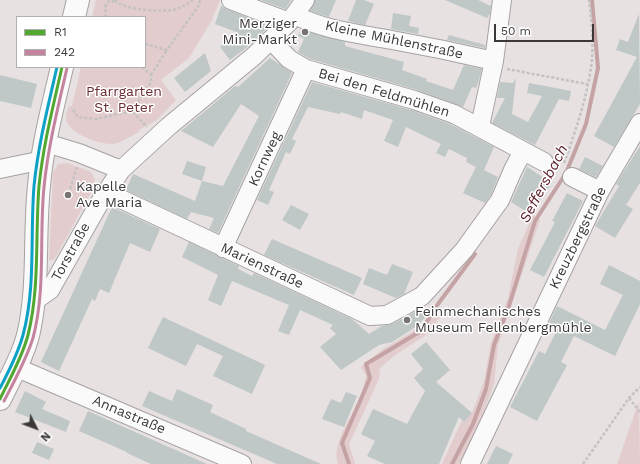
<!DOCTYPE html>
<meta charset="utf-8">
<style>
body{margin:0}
#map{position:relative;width:640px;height:464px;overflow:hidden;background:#e7e1e1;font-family:"Work Sans",sans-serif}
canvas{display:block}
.legend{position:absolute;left:16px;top:16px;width:130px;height:52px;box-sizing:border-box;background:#fff;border:1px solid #b1afaf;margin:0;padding:5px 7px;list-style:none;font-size:12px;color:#3c3838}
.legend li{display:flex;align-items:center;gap:8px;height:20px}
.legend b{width:20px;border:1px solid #b1afaf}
.north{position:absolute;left:16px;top:408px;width:40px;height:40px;-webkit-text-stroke:3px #fff;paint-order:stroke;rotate:132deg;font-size:11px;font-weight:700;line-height:16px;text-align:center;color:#3c3838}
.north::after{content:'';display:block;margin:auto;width:14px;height:18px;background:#3c3838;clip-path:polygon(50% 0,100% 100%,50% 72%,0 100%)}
.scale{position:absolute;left:494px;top:24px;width:100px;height:18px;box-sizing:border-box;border:2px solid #3c3838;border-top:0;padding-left:5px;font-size:12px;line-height:14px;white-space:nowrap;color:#3c3838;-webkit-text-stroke:3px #fff;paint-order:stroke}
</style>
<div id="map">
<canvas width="640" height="464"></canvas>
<ul class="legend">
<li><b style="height:5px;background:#50a831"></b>R1</li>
<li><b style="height:5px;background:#c4839f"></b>242</li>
</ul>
<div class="north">N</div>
<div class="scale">50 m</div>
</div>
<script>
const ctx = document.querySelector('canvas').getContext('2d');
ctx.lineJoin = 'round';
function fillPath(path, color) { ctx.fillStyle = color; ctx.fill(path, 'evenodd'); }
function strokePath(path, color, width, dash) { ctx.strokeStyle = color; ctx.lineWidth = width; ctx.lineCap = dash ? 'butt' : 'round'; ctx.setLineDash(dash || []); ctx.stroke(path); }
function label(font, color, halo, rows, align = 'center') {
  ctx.font = font + ' "Work Sans",sans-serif'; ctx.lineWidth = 3; ctx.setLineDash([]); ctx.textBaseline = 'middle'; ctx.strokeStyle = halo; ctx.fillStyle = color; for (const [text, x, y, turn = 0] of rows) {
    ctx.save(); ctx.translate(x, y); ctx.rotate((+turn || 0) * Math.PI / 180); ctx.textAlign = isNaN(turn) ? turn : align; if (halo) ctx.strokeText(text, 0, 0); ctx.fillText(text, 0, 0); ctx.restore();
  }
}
fillPath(new Path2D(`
 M96,0H220L212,20L189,58L161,80L176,100L157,120L139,130V132C131,136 120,144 111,144C98,144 65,132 66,117C66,114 68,109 69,106H72L81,67H145V17H92Z
 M67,163L91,172L95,180L93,189L54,260H49L53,173L58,164Z
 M533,215L540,220L498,345L494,384L479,425L459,464H442L462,420L464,422L472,413L484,381L491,343L508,298L518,249Z
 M434,306L440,317L426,335L394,356L380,368L379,379L349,444L355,464H338C331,443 352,417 360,398C363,391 364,383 366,376L361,367L383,349L422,326Z
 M639,401L640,464H617Z`), '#e3cccd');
strokePath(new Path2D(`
 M349,464L342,443L370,378L366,364L421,331L438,304L475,254
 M452,464L473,424L486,389L494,345L509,306L535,221L566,173L586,124L598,68L592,0`), '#c5a3a5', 4);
fillPath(new Path2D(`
 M261,0H291L285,9Z
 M315,0H336L329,17L310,11Z
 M356,0H364L374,4L365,25L348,21Z
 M445,0H478L491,6L490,13L487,18Z
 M221,6L269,26L250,45L230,60L220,47L239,33L215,24Z
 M393,13L411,16L409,26L419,28L418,34L391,29Z
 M639,14L640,104L614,147L594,136L637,57L616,50L620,39L628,42Z
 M301,29L345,42V46L404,62L402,70L427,79L426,81L453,90L464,65L482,69L479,80L476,88L472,87L463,107L417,90L310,59L298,52L304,39L298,36Z
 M449,35L485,45V48L447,40Z
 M205,53L211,71L185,92L174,78Z
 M270,58L292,73L218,233L209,229L214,218L191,212L187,219L126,190L133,174L195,201L202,181L223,186L259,116L241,104L213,147L181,131L235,86L238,87Z
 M0,75L37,84L31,108L0,101Z
 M516,78L512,114L528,122L542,96L527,93L529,83L571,91L569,101L559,99L535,145L492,123L505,98H497L500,82L513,83Z
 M312,82L411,110L450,124L494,147L484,170L498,177L491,195L485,203L463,193L476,167L466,162L467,158L449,149L445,157L436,153L441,144L406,127L398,147L384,141L393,120L364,110L362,119L341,112L340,114L308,107L292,139L296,141L290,154L286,152L269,190L274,192L268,205L257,200Z
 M640,146V183L626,205L633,209L615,238L595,226L619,186L616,184Z
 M585,157L603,166L596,177L579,169Z
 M187,161L206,167L202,181L182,174Z
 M527,167L552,183L530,214L511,202Z
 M567,193L583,201L544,277L530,270L555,222L552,221Z
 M291,205L309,214L300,230L282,220Z
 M112,207L160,229L150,252L130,243L109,293L100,289L95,301L92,299L59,371L41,362Z
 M272,239L362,278L354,295L264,255Z
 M189,242L239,266L238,269L252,276L254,273L352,319L369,334L382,326L392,324L424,307L428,314L417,326L392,342L379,345L341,370L320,347L336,334L330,328L333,325L300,310L289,335L278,331L289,305L232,281L221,306L208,300L218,275L182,257Z
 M392,264L413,272L404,294L396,298L363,284L369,268L387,275Z
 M609,265L640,281V304L615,356L574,336L561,362L567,365L537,421L510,407L539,351L545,354L558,328L549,323L557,306L605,330L623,295L600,284Z
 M163,317L265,365L252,394L213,376L223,356L197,344L186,366L148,348Z
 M426,342L450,370L436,382L472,413L464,422L459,417L439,464H385L367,456L375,441L361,434L373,409L407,424L425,391L414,378L423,369L411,354Z
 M177,389L213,405L210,412L246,429V431L321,464H277L142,406L149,391L172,401Z
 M25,391L46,402L42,409L70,421L66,432L15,412Z
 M346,392L357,396L344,427L322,419L331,399L341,403Z
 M88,411L126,428L207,464H151L127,453V452L79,431Z
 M37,442L54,449L49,460L32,453Z
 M496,446L513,454L508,464H487Z`), '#bfc7c7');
const minor = new Path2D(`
 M231,0L289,22
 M295,15C323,30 360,34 392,40C426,46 460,53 494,61
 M271,40L289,59L306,69L414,100L454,114L544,162
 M480,126L494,61L502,0
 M46,143L79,153L121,170
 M0,169L43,160
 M572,177L600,191
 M106,192L370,316L387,315L422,296L464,250L500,200L513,170L523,151
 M223,248L306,69
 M34,301L50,290L100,202L121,170L169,126L254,56L289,22L305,0
 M15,367L242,464
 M470,464L600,191L640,123`);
const major = new Path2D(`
 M74,17L78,0
 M0,399C11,376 26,351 30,326C39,280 34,233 39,186C42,147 53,106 62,67`);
strokePath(minor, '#a6a2a2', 20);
strokePath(major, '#a6a2a2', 24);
strokePath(new Path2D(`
 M115,0C123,10 161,12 173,10C181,8 187,4 193,0
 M106,17L105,7L109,1L117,2
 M145,44L167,50L200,4L199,0
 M142,67L151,75V82L132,111L147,127
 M507,69L587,84
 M151,75L167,50
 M73,110L78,117L96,119L132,111
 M564,163C575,133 586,100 591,68C594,46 592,22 589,0
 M70,189L77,167
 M629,398L640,412
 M583,464L629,398L640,387`), '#c4c2c2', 2.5, [3, 2]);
strokePath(minor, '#fbfafa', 18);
strokePath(major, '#fbfafa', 22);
strokePath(new Path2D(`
 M0,399C10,378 22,358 28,335C40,287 35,236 39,186C43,146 53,107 62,67`), '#50a831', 3);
strokePath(new Path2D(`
 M4,401C15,380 26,360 33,338C46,289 39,237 44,187C48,147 58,107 67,68`), '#c4839f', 3);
strokePath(new Path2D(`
 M0,388C9,371 18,353 23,335C36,287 30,235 34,186C38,146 48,106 57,67`), '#0ca1c6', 3);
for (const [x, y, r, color] of [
 [305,32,4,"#787373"],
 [68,195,4,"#787373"],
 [407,320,4,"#787373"]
]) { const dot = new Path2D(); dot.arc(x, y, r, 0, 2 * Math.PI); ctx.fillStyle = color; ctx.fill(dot); strokePath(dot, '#fff', 1.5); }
label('14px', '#3c3838', '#fff', [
 ["Merziger",297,24,"right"],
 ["Mini-Markt",297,40,"right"],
 ["Kapelle",76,187],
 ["Ave Maria",76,203],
 ["Feinmechanisches",415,312],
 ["Museum Fellenbergmühle",415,328]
], 'left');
label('14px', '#3c3838', '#fff', [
 ["Kleine Mühlenstraße",394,40,12],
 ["Bei den Feldmühlen",384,93,17],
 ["Kornweg",265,159,-65],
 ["Kreuzbergstraße",578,238,-64],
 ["Torstraße",71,252,-61],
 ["Marienstraße",262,266,25],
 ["Annastraße",129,415,23]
]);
label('14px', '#6b2e35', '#fff', [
 ["Pfarrgarten",124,92],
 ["St. Peter",124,108]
]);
label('italic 15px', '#5e222a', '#fff', [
 ["Seffersbach",544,184,-62]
]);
</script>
